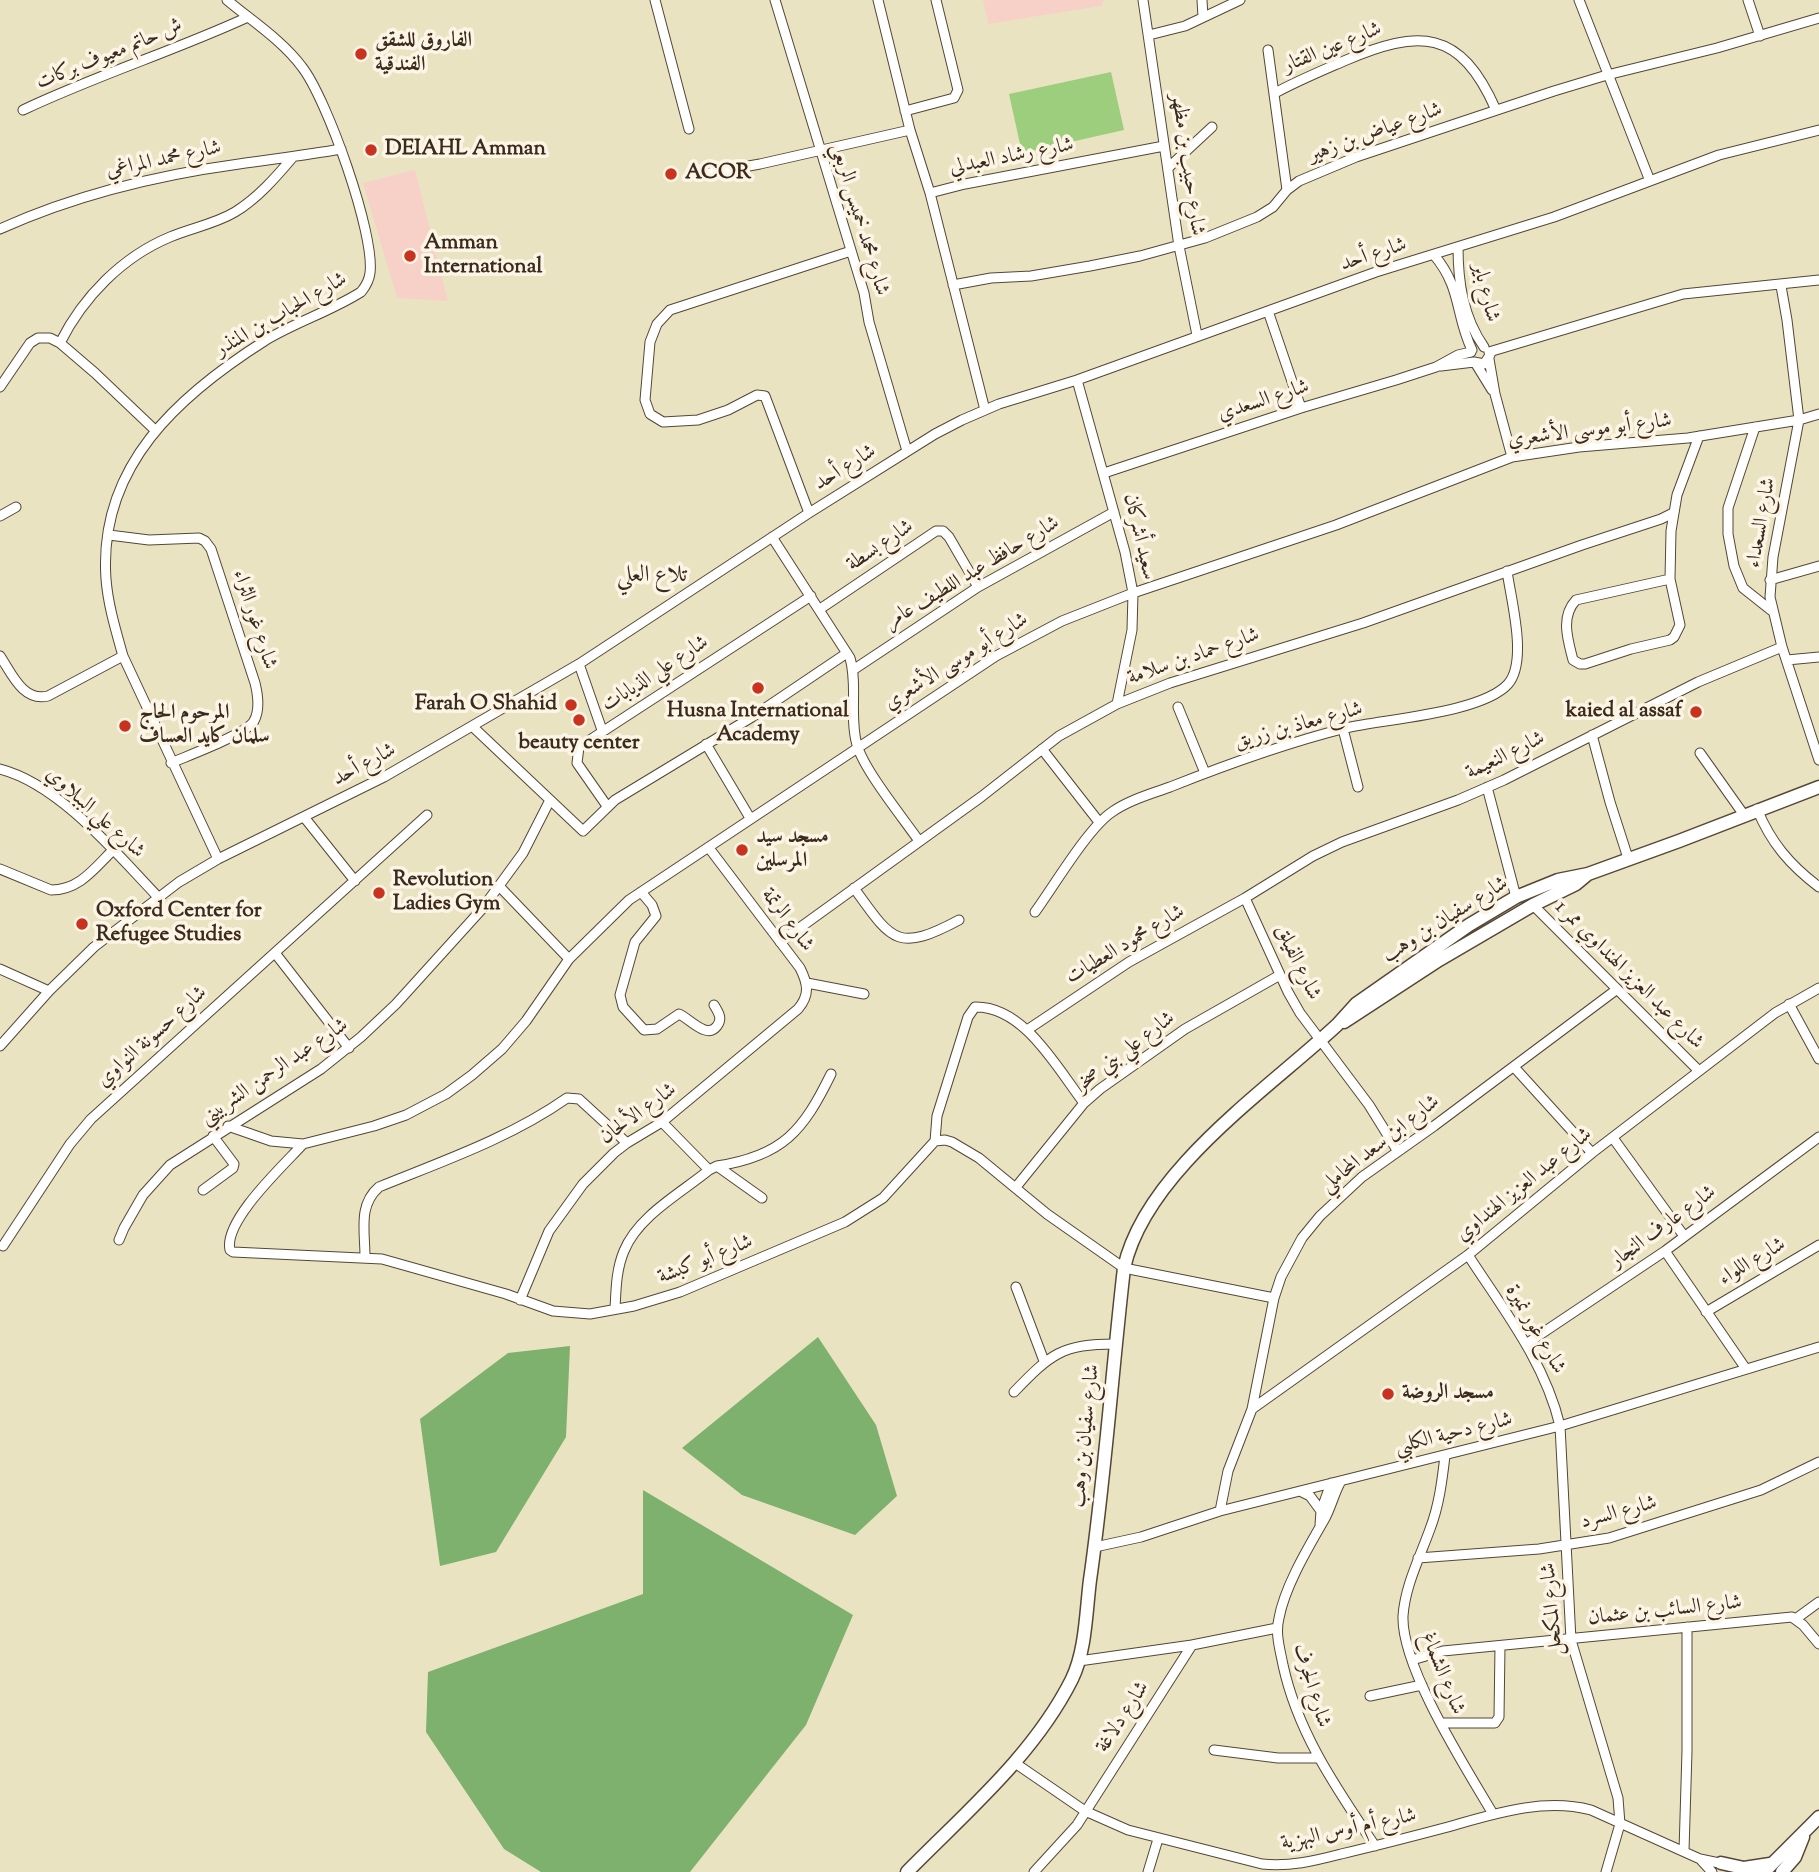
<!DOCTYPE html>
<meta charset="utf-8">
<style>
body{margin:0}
canvas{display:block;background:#eae3c1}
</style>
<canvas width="1819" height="1872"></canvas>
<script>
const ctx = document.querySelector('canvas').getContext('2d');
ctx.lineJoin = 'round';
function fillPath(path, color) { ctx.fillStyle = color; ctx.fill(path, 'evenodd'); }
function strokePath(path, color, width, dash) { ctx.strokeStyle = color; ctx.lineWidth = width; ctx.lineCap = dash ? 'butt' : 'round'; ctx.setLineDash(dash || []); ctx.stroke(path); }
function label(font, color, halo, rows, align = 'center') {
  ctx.font = font + ' "Sorts Mill Goudy",Amiri,serif'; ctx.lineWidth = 7; ctx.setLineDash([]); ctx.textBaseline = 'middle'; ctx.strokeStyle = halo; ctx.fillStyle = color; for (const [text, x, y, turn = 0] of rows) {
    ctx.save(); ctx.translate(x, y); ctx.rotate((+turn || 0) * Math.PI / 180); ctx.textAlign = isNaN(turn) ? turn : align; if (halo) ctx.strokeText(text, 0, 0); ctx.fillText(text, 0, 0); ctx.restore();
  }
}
fillPath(new Path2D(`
 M983,0H1104L1101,6L988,24Z
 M414,170H415L448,301L397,298L363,183Z`), '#f7d1c8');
fillPath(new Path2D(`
 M1111,72L1124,130L1022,153L1009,94Z`), '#9cce7e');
fillPath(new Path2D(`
 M818,1337L876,1425L897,1496L855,1535L742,1495L682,1448Z
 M570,1346L566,1437L496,1552L440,1566L420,1419L508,1353Z
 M643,1490L853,1615L806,1725L690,1872H541L504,1849L426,1732L428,1672L643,1594Z`), '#7db16d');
const street = new Path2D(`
 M655,0L689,129
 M775,0L864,293L869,322L907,451
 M878,0L910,130
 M1143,0L1179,246L1197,335
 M1202,0L1203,17
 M1579,0L1650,181
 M1748,0L1760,36
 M1149,35L1185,26L1240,0
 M1268,50L1287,190
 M1275,93C1297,81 1321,71 1344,61C1419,29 1460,28 1496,110
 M23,110C97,75 174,51 248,17
 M905,111L954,98L958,90L936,0
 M1168,168L1212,127
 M709,173L760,164L910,130L930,193L965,184L1164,146
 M930,193L985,410
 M0,229C75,195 158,175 239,164C273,159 307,155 341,149
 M1458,247C1458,282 1463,317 1484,347
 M1434,255C1462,288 1455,315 1472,350
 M953,285L991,278L1031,276L1090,266L1140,256L1205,238L1257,217L1273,207L1287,190L1299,181L1356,157L1554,91L1607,75L1717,48L1819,18
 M1781,286L1787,320L1799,420L1773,557L1770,597L1782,647L1819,760
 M1268,311L1301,408
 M60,343C83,297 122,257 170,237C191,228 215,224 235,212C258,198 276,177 293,157
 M1489,352L1683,294L1819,280
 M1489,359L1495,394L1512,457
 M1476,364L1492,390
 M1441,366L1474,362L1484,364L1490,355
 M1077,380L1125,552L1133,593L1132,630L1117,704
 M0,387L30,343L38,338H50L60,343L95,373L156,431
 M1755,427L1728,508V534L1734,566L1743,588L1772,611
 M1104,473L1301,408L1396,380L1436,367L1458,355L1471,352
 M809,513L765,396L757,395L728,410L698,420L663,422L650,414L645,400L650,342L657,324L670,310L851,251
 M0,516L16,507
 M109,535L149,540L199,538L205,541L211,549L255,683C258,695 260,710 254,721C247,734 187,756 171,763
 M772,537L850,658C858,686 849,717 857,745C864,770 903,818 919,841
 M1670,579L1576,600C1560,617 1568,640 1573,660L1580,664H1585L1631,649L1670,640L1674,637L1680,625L1670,579L1671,531L1677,495L1699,436
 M1770,580L1819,566
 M820,609L936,531H943L949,537L978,587
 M0,656C12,674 23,702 48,696L123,656
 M1787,660L1819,657
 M579,664L602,730
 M853,670L978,587L1114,512
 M1178,707L1205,773
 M472,726L583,831L615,800L752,717L847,653
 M1343,729L1358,787
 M1592,735L1610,802L1628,858
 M706,744L750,818
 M1042,749L1099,822
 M1700,753L1744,815
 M0,769C59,784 116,853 158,897
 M1487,787L1516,897
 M607,806L577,763L579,747L811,596
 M1757,809C1771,843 1790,865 1819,887
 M304,817L355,881
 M218,859L123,656C116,631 108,605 106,579C98,466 179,395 266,340C296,322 331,311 361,292C366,286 369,281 370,273C375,234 327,99 302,67C283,41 252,21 227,0
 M0,869L51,890C79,890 94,869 113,850
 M499,886L569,959
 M854,888C892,941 897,953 959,920
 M641,892L652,905L656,916L635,942L620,995L623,1007L644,1030L657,1029L679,1014C689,1018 707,1040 717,1026C723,1018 718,1012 714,1005
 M1245,898L1288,992L1300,1013L1369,1105L1397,1150
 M1533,905L1699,1071
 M1035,912C1054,886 1088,828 1112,812C1129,800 1151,794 1170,787C1228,764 1286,743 1346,728C1385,719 1482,713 1508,684C1528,661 1511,600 1507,571
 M780,942L981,797L1059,736L1117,704L1170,683L1363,623L1582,545L1661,519L1673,513
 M275,953L349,1048
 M0,969L49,991
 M807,983L864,994
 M1789,1004L1819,1059
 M1027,1030L1129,962L1245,898L1313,856L1342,842L1458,800L1504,780L1698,682L1782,647
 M0,1046L49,991L94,947L179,882L218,859L384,777L579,664L809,513L935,434L962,420L999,404L1077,380L1376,272L1554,217L1719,155L1819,130
 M1514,1067L1592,1153
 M662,1122L709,1170
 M228,1126L271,1141L303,1144L374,1126L406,1115L446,1094L472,1075L502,1049L526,1021L569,959L629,900L996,656L1062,621L1133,593L1336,525L1512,457L1579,447L1688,438L1799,420L1819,414
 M1613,1138L1684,1236
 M935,1141L937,1116L968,1017L975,1007C1024,1006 1057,1068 1084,1103
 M303,1144C284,1165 223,1221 230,1250L233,1252L382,1259L506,1294L553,1311L590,1314L634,1306L680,1292L845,1222L883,1198L935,1141L945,1140L952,1142L979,1158L1047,1214L1124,1268L1274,1298
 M717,1166L762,1198
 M1016,1187L1084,1103L1100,1089L1185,1029L1280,975
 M203,1190L233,1168L234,1164L213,1136
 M119,1240L124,1228L143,1195L170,1165L321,1069L361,1037L396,1004L482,909L523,853L550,800
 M3,1246L70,1144L91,1119L427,815
 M1665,1251L1746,1369
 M1468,1255C1503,1309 1545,1362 1560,1426L1571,1640L1618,1798L1620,1824L1606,1872
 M365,1257C365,1231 358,1205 379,1187C443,1161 510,1138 567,1098L579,1099L627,1143
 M1016,1287L1044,1361
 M520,1300L549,1231L583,1184L614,1153L627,1143L662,1122L798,1009C810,995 808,984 800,968L709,848
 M615,1309C616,1290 616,1270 624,1251C638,1216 681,1193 709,1170L717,1166C783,1156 803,1131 831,1074
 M1706,1312L1819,1245
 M1526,1344L1665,1251L1819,1137
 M1014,1392C1051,1354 1061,1344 1116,1344
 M1252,1409L1468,1255L1592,1153L1775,1013L1819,988
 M1445,1456C1442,1481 1439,1506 1430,1529C1420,1557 1405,1586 1403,1616C1401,1667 1466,1768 1493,1814
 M1341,1481C1334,1493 1331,1508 1324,1520C1308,1548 1285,1586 1279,1618C1275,1634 1280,1649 1283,1665C1298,1734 1337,1789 1375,1846
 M1300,1491L1310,1496L1321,1511
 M1220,1511L1228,1471L1252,1409L1274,1298L1281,1277L1302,1238L1320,1216L1362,1177L1434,1126L1616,990
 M1320,1525L1321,1511L1331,1483
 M1095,1547L1141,1537L1220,1511L1560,1426L1819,1347
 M1418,1558L1539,1549L1609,1538L1761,1490L1819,1462
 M1797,1618L1819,1602
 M1412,1660L1443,1651L1792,1617L1803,1625L1819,1644
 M1079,1661L1192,1645
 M1370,1696L1422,1685
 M1441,1723H1495L1499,1717L1500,1646
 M1214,1750L1278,1758H1318
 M1015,1763L1085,1811L1128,1830L1262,1864C1289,1867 1314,1861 1341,1854C1375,1846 1410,1837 1444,1828C1491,1815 1542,1797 1591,1810L1700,1859L1724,1864
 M1684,1851L1687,1751V1627
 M1700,1859L1712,1872
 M1034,1872L1077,1825L1192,1645L1277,1628
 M1148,1872L1158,1839`);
const secondary = new Path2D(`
 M1344,1022L1439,960L1533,905L1576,884L1588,874
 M1721,1863L1744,1868L1770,1864
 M907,1872C966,1812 1034,1755 1072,1679C1086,1650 1086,1611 1090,1580C1105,1476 1112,1372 1124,1268C1145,1172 1267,1090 1337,1025L1356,1004L1469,925L1516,897L1558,880L1588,874L1679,841L1819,787
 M1764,1872L1819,1817
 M1782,1872L1795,1857L1803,1837`);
strokePath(street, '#554636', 11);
strokePath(secondary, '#554636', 15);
strokePath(street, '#fff', 9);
strokePath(secondary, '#fff', 12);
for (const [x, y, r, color] of [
 [361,54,7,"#c8321e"],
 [371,150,7,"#c8321e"],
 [671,174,7,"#c8321e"],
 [410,256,7,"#c8321e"],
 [758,688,7,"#c8321e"],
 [571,705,7,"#c8321e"],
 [1696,712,7,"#c8321e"],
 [579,720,7,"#c8321e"],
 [125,726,7,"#c8321e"],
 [742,850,7,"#c8321e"],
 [379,893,7,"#c8321e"],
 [82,924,7,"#c8321e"],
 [1388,1394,7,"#c8321e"]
]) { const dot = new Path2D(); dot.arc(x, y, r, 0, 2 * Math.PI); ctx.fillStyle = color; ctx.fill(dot); strokePath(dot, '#fcf5e5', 2.5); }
label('bold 21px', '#3b2a1e', '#fcf5e5', [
 ["الفاروق للشقق",375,42],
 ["الفندقية",375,66],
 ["DEIAHL Amman",385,150],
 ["ACOR",685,174],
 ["Amman",424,244],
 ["International",424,268],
 ["Farah O Shahid",557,705,"right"],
 ["Husna International",758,712,"center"],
 ["Academy",758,736,"center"],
 ["kaied al assaf",1682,712,"right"],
 ["المرحوم الحاج",139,714],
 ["سلمان كايد العساف",139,738],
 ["beauty center",579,744,"center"],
 ["مسجد سيد",756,838],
 ["المرسلين",756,862],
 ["Revolution",393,881],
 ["Ladies Gym",393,905],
 ["Oxford Center for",96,912],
 ["Refugee Studies",96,936],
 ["مسجد الروضة",1402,1394]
], 'left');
label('21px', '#3b2a1e', '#fcf5e5', [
 ["شارع عين القتار",1333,49,-22],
 ["ش حاتم معيوف بركات",110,56,-22],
 ["شارع عياض بن زهير",1376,134,-20],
 ["شارع رشاد العبدلي",1012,158,-11],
 ["شارع محمد المراغي",164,161,-12],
 ["شارع حبيب بن مظهر",1186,165,82],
 ["شارع محمد خميس الربعي",858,220,73],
 ["شارع أحد",1374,256,-18],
 ["شارع باير",1484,293,76],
 ["شارع الحباب بن المنذر",282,316,-30],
 ["شارع السعدي",1264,402,-18],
 ["شارع أبو موسى الأشعري",1590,432,-7],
 ["شارع أحد",846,469,-32],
 ["شارع السعداء",1763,523,-80],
 ["سعيد أشركان",1138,537,77],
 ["شارع بسطة",881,547,-34],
 ["شارع حافظ عبد اللطيف عامر",973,574,-31],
 ["شارع غور الثراء",253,620,72],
 ["شارع حماد بن سلامة",1194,658,-19],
 ["شارع أبو موسى الأشعري",957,663,-32],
 ["شارع علي الذيابات",656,675,-33],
 ["شارع معاذ بن زريق",1299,727,-15],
 ["شارع النعيمة",1506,757,-26],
 ["شارع أحد",365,766,-28],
 ["شارع علي الببلاوي",94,814,42],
 ["شارع الرتمة",786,921,53],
 ["شارع سفيان بن وهب",1446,921,-32],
 ["شارع محمود العطيات",1126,946,-31],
 ["شارع الفيلق",1296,963,64],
 ["شارع عبد العزيز الهنداوي ممر 1",1628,976,45],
 ["شارع حسونة النواوي",153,1038,-42],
 ["شارع علي بني صخر",1126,1053,-37],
 ["شارع عبد الرحمن الشربيني",275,1073,-34],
 ["شارع الألحان",639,1115,-36],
 ["شارع ابن سعد المحاملي",1381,1145,-38],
 ["شارع عبد العزيز الهنداوي",1525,1186,-39],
 ["شارع عارف النجار",1664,1228,-36],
 ["شارع أبو كبشة",706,1261,-22],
 ["شارع اللواء",1753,1263,-31],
 ["شارع غور نميرة",1534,1330,60],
 ["شارع دحية الكلبي",1454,1435,-14],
 ["شارع سفيان بن وهب",1087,1436,-84],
 ["شارع السرد",1619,1514,-15],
 ["شارع المكحل",1554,1609,-95],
 ["شارع السائب بن عثمان",1665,1612,-6],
 ["شارع الشماغ",1441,1674,68],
 ["شارع الجرف",1310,1686,73],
 ["شارع دلاغة",1124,1718,-57],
 ["شارع أم أوس البهزية",1349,1831,-12]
]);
label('23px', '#3b2a1e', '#fcf5e5', [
 ["تلاع العلي",652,577]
]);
</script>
